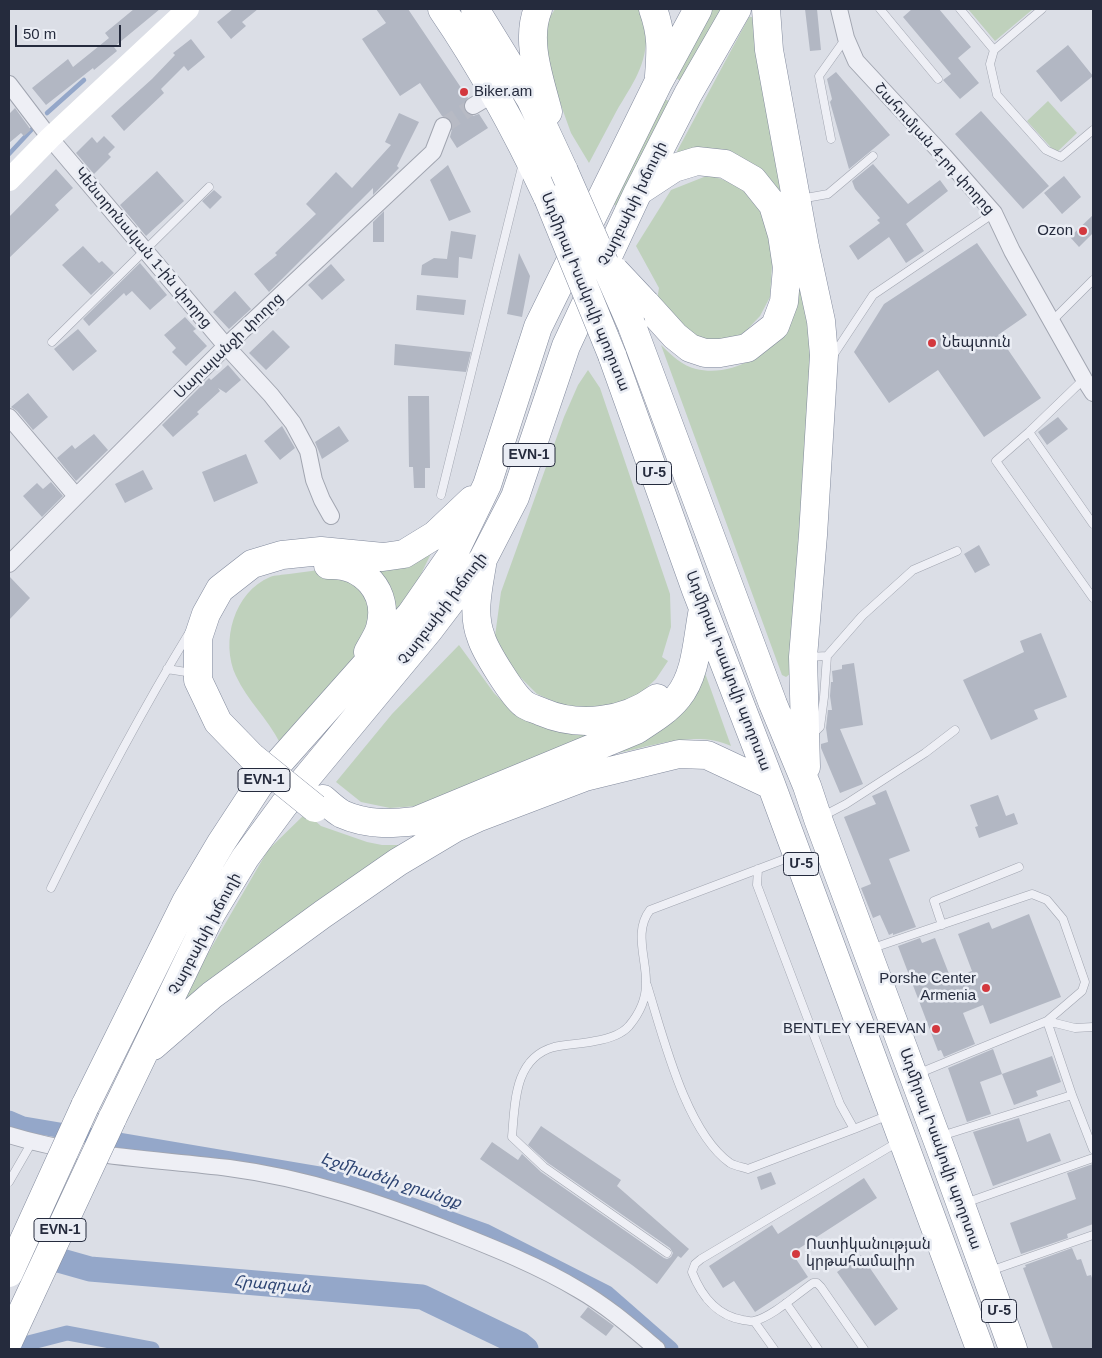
<!DOCTYPE html>
<meta charset="utf-8">
<style>
body{margin:0}
#map{position:relative;width:1102px;height:1358px;overflow:hidden;background:#dbdee6;font-family:Helvetica,sans-serif}
canvas{display:block}
.frame{position:absolute;inset:0;border:10px solid #252b3d;pointer-events:none}
.scale{position:absolute;left:15px;top:25px;width:106px;height:22px;box-sizing:border-box;border:2px solid #252b3d;border-top:0;padding-left:6px;font-size:15px;line-height:18px;white-space:nowrap;color:#252b3d;-webkit-text-stroke:4px #eaedf4;paint-order:stroke}
</style>
<div id="map">
<canvas width="1102" height="1358"></canvas>
<div class="frame"></div>
<div class="scale">50 m</div>
</div>
<script>
const ctx = document.querySelector('canvas').getContext('2d');
ctx.lineJoin = 'round';
function fillPath(path, color) { ctx.fillStyle = color; ctx.fill(path, 'evenodd'); }
function strokePath(path, color, width, dash) { ctx.strokeStyle = color; ctx.lineWidth = width; ctx.lineCap = dash ? 'butt' : 'round'; ctx.setLineDash(dash || []); ctx.stroke(path); }
function label(font, color, halo, rows, align = 'center') {
  ctx.font = font + ' Helvetica,"Noto Sans Armenian",sans-serif'; ctx.lineWidth = 5; ctx.setLineDash([]); ctx.textBaseline = 'middle'; ctx.strokeStyle = halo; ctx.fillStyle = color; for (const [text, x, y, turn = 0] of rows) {
    ctx.save(); ctx.translate(x, y); ctx.rotate((+turn || 0) * Math.PI / 180); ctx.textAlign = isNaN(turn) ? turn : align; if (halo) ctx.strokeText(text, 0, 0); ctx.fillText(text, 0, 0); ctx.restore();
  }
}
fillPath(new Path2D(`
 M555,9H641C646,16 645,23 646,31C648,65 632,84 616,112C607,129 598,146 589,163L571,133L549,72L544,49L548,20Z
 M712,9H722L682,82L676,78Z
 M968,9H1033L995,41Z
 M749,17H754L783,190L776,193L675,155Z
 M665,99L670,102L616,206L611,202Z
 M1048,101L1077,133L1056,153L1027,121Z
 M709,175L727,181L741,189L757,202L766,223L773,249L770,297L760,316L745,332L730,341L697,340L657,300L659,288L636,246L671,190Z
 M795,272L803,288L811,349L790,674L786,677L782,675L661,345C671,355 683,366 696,369C729,377 765,357 784,332C786,329 790,326 791,323C794,314 794,284 795,272Z
 M588,370L600,388L670,594L671,627L662,657L668,661L656,679L642,692L621,704L578,712L537,694L514,671L495,636L501,592L564,417L578,385Z
 M438,539L411,595L378,642L360,568Z
 M334,568L376,603L362,660L280,743C268,719 247,700 236,676C220,642 234,592 270,577C275,575 283,575 289,574C304,572 319,570 334,568Z
 M459,645L494,693L517,716L600,735L417,806L390,808L361,802L336,782L392,714Z
 M705,673L731,746C695,730 654,746 618,753L659,730Z
 M306,813L321,826L367,842L382,845H412L178,1005L268,850Z`), '#bfd1bc');
strokePath(new Path2D(`
 M47,113L84,80
 M9,154L35,126`), '#94a7c9', 4.5);
strokePath(new Path2D(`
 M9,1118L23,1124L331,1176L485,1231L607,1293L671,1349
 M9,1348L67,1333L152,1349`), '#94a7c9', 15);
strokePath(new Path2D(`
 M30,1252L90,1269L422,1297L520,1344L526,1349`), '#94a7c9', 25);
fillPath(new Path2D(`
 M134,9H160L114,47L117,51L94,70L93,68L46,105L32,88L68,59L73,67L109,38L105,33Z
 M233,9H258L242,22L246,26L231,39L217,22Z
 M376,9H408L468,98L463,106L465,111L473,116L479,114L488,128L457,148L450,137L453,125L451,120L447,117L442,116L420,83L400,96L362,39L386,23Z
 M805,9H817L821,50L810,51Z
 M912,9H939L971,47L958,58L979,83L960,99L943,80L951,74L903,17Z
 M191,39L205,57L188,71L184,66L161,89L164,93L124,131L111,116L152,79L175,55L173,53Z
 M1068,45L1093,76L1061,102L1036,71Z
 M836,72L890,135L849,169L830,102L832,99L827,79Z
 M15,108L31,130L24,136L21,133L9,143V114Z
 M981,111L1049,186L1023,209L955,134Z
 M399,113L419,122L397,166L399,168L373,195V188L269,292L254,274L277,255L275,253L316,214L306,204L336,172L352,188L391,145L385,142Z
 M104,136L115,147L108,154L111,157L94,174L76,153L92,137L97,143Z
 M873,164L908,204L940,180L948,191L906,224L924,251L906,263L889,237L858,260L849,246L880,223L877,220L880,218L855,189L852,181Z
 M448,165L471,212L449,221L430,180Z
 M56,169L73,188L55,205L59,210L9,258V217Z
 M157,171L184,201L146,236L120,205Z
 M1064,176L1081,197L1062,214L1044,193Z
 M214,190L222,197L210,209L202,201Z
 M384,211V242H373V222Z
 M1093,215V233L1079,247L1070,237Z
 M451,231L476,235L472,259L459,257L458,278L421,275L422,265L434,258L447,259Z
 M977,243L1027,315L998,335L1041,398L984,437L938,370L889,403L854,352L884,304Z
 M83,246L99,263L102,261L114,273L91,295L62,265Z
 M519,253L530,276L522,317L507,314Z
 M140,263L167,295L150,310L132,291L126,296L124,293L89,326L83,319Z
 M331,264L345,280L322,300L308,285Z
 M235,291L251,309L229,329L213,312Z
 M417,295L466,300L464,315L416,310Z
 M185,317L196,329L193,331L207,346L186,366L172,352L176,348L164,335Z
 M78,329L97,351L73,371L54,349Z
 M273,330L290,347L266,370L249,353Z
 M395,344L471,352L466,372L394,365Z
 M228,365L241,380L226,393L218,388L220,391L197,412L199,414L173,437L162,425L209,378L211,380Z
 M28,393L48,417L33,430L17,411L11,407Z
 M408,396H429L430,468H425V488H414L413,467H409Z
 M1058,417L1068,429L1047,445L1038,432Z
 M282,426L295,448L280,460L264,441Z
 M339,426L349,441L322,459L315,442Z
 M94,434L108,450L76,481L57,458L72,445L75,449Z
 M246,454L258,483L214,502L202,472Z
 M143,470L153,489L125,503L115,484Z
 M51,482L63,496L42,517L23,496L37,483L43,489Z
 M979,545L990,565L975,573L964,554Z
 M9,576L30,598L9,620Z
 M1041,633L1067,697L1034,710L1038,719L991,740L963,680L1024,652L1020,641Z
 M854,663L863,725L840,729L863,784L840,793L821,748V744L828,742L826,728L828,710H832L830,696L831,682H833L832,671L842,669V665Z
 M886,790L910,851L889,859L916,927L893,935V933L889,935L880,915L873,918L861,888L871,884L844,817L876,804L872,796Z
 M998,795L1006,816L1014,813L1018,824L979,838L975,827L978,826L970,805Z
 M1029,914L1061,997L990,1024L983,1005L963,1013L975,1044L944,1057L941,1050L938,1051L898,946L920,938L922,943L935,938L951,979L972,971L958,934L989,922L992,929Z
 M993,1049L1002,1074L980,1082L991,1114L967,1122L948,1068Z
 M1052,1056L1061,1082L1036,1091L1038,1096L1014,1105L1002,1074Z
 M1019,1118L1027,1142L1050,1133L1061,1161L993,1186L973,1132Z
 M541,1126L621,1180L617,1186L689,1249L681,1258L678,1256L657,1284L632,1265L480,1159L492,1142L518,1160L522,1154L541,1172L664,1258L667,1259L671,1257L673,1253L670,1248L548,1163L528,1145Z
 M1093,1164V1224L1067,1234L1068,1238L1021,1254L1010,1223L1076,1199L1067,1173Z
 M771,1172L776,1184L761,1190L757,1177Z
 M864,1178L877,1198L792,1253L808,1277L755,1312L734,1281L723,1288L709,1266L772,1225L778,1234Z
 M1072,1248L1077,1260L1081,1259L1087,1276L1091,1275L1093,1281V1349H1053L1023,1268L1026,1267L1025,1265Z
 M861,1255L898,1309L875,1326L837,1272Z
 M588,1307L614,1326L606,1336L580,1317Z`), '#b2b7c3');
strokePath(new Path2D(`
 M443,126L473,106`), '#b7bac4', 16, [16, 8]);
const lane = new Path2D(`
 M880,9L938,79
 M960,9L994,50
 M1042,9L994,50L990,64L997,95L1046,150L1061,157L1093,130
 M831,139L819,76L846,38
 M800,199L828,194L873,156
 M1052,321L1093,280
 M52,342L209,187
 M832,357L873,295L994,213
 M1084,379L1029,432L996,461L1093,598
 M1029,432L1093,524
 M441,495L523,163
 M808,657L827,656L862,616L913,570L957,551
 M167,669L186,672L191,676
 M812,735L820,727L824,697L827,656
 M821,817L846,804L925,753L955,730
 M758,869L757,885L840,1104L854,1129L889,1115
 M51,888C94,801 139,715 189,633
 M942,925L934,901L1019,867
 M870,949L1032,894L1047,900L1063,919L1085,982L1082,991L1047,1021L1072,1095L1093,1149
 M647,985C663,1036 686,1132 730,1163C735,1166 742,1167 748,1169L854,1129
 M917,1074L1047,1021L1075,1028L1093,1027
 M941,1136L1072,1095
 M9,1182L32,1142
 M965,1203L1093,1158
 M667,1253L544,1167L512,1137C515,1103 514,1058 554,1047C567,1044 582,1044 595,1041C607,1039 621,1035 629,1026C639,1014 646,999 646,984C647,959 633,932 650,910L793,856
 M990,1271L1093,1235
 M786,1303L818,1349
 M754,1321L774,1349
 M864,1349L821,1287L817,1283H813C797,1294 772,1317 754,1321C751,1322 746,1320 743,1320C717,1316 701,1295 692,1272L695,1264L701,1259L898,1142`);
const street = new Path2D(`
 M839,9L846,38L856,61L944,156L994,213L1012,251L1084,379L1093,393
 M9,84L50,138L226,346L271,395L293,423L308,451L314,480L322,500L331,516
 M473,106L495,93
 M9,417L76,496
 M9,564L226,346L433,152L443,126
 M9,1135C80,1157 156,1159 229,1168C306,1178 380,1203 451,1231C494,1248 539,1266 579,1290C607,1306 632,1328 657,1349`);
const highway = new Path2D(`
 M442,9C483,69 517,132 548,198
 M475,9L531,100L564,171
 M538,9C525,41 540,80 548,112
 M653,9C662,34 661,50 659,76
 M766,9L769,50L805,247L821,321L824,355L813,535L803,657L806,767
 M639,191L674,168L697,161L725,164L753,180L773,205L782,235L787,268L784,302L775,326L747,348L720,353H705L690,348L675,336L646,304
 M632,326L773,704L807,786L818,819L944,1158L1013,1349
 M612,355L696,590L771,784L980,1349
 M328,565C363,563 390,592 380,628C378,636 372,644 368,652
 M482,565C478,589 472,614 481,637C485,651 513,696 524,704C529,708 536,709 542,712C579,728 625,722 657,698
 M252,757L218,722L198,680V638L206,614L220,589L252,564L282,555L321,551L383,557L404,554L435,535L472,500
 M323,799C329,804 335,810 342,814C367,825 390,824 416,821L636,730C650,721 667,711 678,697C697,674 697,638 703,609
 M153,1046L212,995L323,914L398,862L455,828L477,818L585,777L679,754L707,755L771,785
 M85,1106L186,902L221,843L259,785L411,614L456,549L487,485L538,327L658,83L698,9
 M112,1119L211,914L245,858L284,805L429,630L483,559L515,497L566,346L638,192L688,94L737,9`);
strokePath(lane, '#a1a5b0', 9);
strokePath(street, '#a1a5b0', 18);
strokePath(highway, '#828a9d', 29);
strokePath(lane, '#eeeff5', 8);
strokePath(street, '#eeeff5', 16);
strokePath(new Path2D(`
 M9,180L50,138L188,9`), '#fff', 22);
strokePath(highway, '#fff', 28);
const highwayBridge = new Path2D(`
 M564,171L632,326
 M548,198L612,355
 M615,271L646,304
 M252,757L315,808
 M9,1273L85,1106
 M9,1340L112,1119`);
strokePath(highwayBridge, '#828a9d', 29, []);
strokePath(highwayBridge, '#fff', 28);
for (const [x, y, r, color] of [
 [464,92,5,"#d3383e"],
 [1083,231,5,"#d3383e"],
 [932,343,5,"#d3383e"],
 [986,988,5,"#d3383e"],
 [936,1029,5,"#d3383e"],
 [796,1254,5,"#d3383e"]
]) { const dot = new Path2D(); dot.arc(x, y, r, 0, 2 * Math.PI); ctx.fillStyle = color; ctx.fill(dot); strokePath(dot, '#eaedf4', 2); }
for (const [x, y, w] of [
 [529,455,52],
 [654,473,35],
 [264,780,52],
 [801,864,35],
 [60,1230,52],
 [999,1311,35]
]) { const box = new Path2D(); box.roundRect(x - w / 2, y - 11.5, w, 23, 4); ctx.fillStyle = '#eaedf4'; ctx.fill(box); strokePath(box, '#252b3d', 1); }
label('bold 14px', '#252b3d', null, [
 ["EVN-1",529,455],
 ["Մ-5",654,473],
 ["EVN-1",264,780],
 ["Մ-5",801,864],
 ["EVN-1",60,1230],
 ["Մ-5",999,1311]
]);
label('15px', '#252b3d', '#eaedf4', [
 ["Biker.am",474,92],
 ["Ozon",1073,231,"right"],
 ["Նեպտուն",942,343],
 ["Porshe Center",976,979,"right"],
 ["Armenia",976,996,"right"],
 ["BENTLEY YEREVAN",926,1029,"right"],
 ["Ոստիկանության",806,1245],
 ["կրթահամալիր",806,1262]
], 'left');
label('15px', '#252b3d', '#eaedf4', [
 ["Շահումյան 4-րդ փողոց",934,149,48],
 ["Չարբախի խճուղի",633,204,-64],
 ["Կենտրոնական 1-ին փողոց",143,248,50],
 ["Ադմիրալ Իսակովի պողոտա",585,292,68],
 ["Սարալանջի փողոց",229,346,-44],
 ["Չարբախի խճուղի",443,609,-53],
 ["Ադմիրալ Իսակովի պողոտա",728,671,69],
 ["Չարբախի խճուղի",205,934,-62],
 ["Ադմիրալ Իսակովի պողոտա",940,1149,70]
]);
label('italic 16px', '#2d4472', '#eaedf4', [
 ["Էջմիածնի ջրանցք",391,1181,18],
 ["Հրազդան",272,1285,5]
]);
</script>
